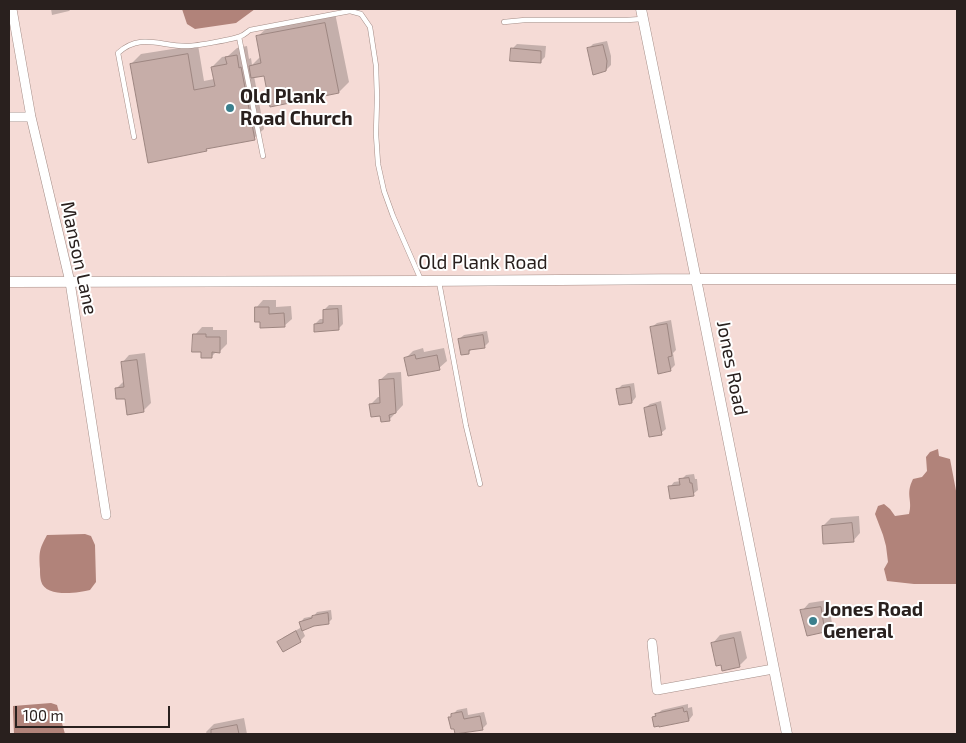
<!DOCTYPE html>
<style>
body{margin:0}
#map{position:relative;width:966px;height:743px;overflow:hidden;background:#f5dbd6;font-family:"Exo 2",sans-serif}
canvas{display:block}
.frame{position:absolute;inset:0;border:10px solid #29201e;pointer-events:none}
.scale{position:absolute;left:15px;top:706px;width:155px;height:22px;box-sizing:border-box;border:2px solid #29201e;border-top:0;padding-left:6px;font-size:15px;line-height:18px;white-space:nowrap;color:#29201e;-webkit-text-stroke:4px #fff;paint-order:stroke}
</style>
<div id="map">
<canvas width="966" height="743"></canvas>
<div class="frame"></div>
<div class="scale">100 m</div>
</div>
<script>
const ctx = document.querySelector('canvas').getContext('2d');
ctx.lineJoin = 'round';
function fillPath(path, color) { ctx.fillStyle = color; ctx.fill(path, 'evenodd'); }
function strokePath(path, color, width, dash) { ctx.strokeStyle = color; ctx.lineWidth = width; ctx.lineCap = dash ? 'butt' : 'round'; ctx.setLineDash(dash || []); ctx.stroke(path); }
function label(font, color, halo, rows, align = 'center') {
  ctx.font = font + ' "Exo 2",sans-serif'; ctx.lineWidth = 4; ctx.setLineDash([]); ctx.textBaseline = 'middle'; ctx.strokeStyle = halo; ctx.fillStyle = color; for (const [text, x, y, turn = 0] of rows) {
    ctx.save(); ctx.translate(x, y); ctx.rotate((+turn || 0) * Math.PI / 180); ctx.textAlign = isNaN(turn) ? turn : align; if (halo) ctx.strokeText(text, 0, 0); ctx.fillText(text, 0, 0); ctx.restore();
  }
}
fillPath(new Path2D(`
 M182,9H255L236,23L195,29L187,24Z
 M938,449L939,456L950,459L957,496V584H914L887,581L884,569L888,562L886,546L883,535L875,514L878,506L884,504L890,509L895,516L909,514C913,500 905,495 913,479L922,477L927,471L926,457L930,452Z
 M85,534L91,536L95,545L96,582L90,590C78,593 45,598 41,581C40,577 40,573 40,569C39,552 39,550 47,535Z
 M51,703L57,705L65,734H14L13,712V706Z`), '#b1837a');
fillPath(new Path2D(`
 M51,9H71L69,11L52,15Z
 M335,13L349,82L339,92L265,74L254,76L264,129L254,138L209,147L206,150L131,64L141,54L198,45L204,81L214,79L212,67L222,57L228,56L237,48L247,46L249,59L251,58L252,65L261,56L257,37L268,27Z
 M607,41L611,56V65L606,70L588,49L593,44Z
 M517,44L546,46L545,57L540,62L512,49Z
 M263,300H276V307L291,306L292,319L284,326L261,321L256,308Z
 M329,305H342L343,324L338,329L315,324L320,319H324V310Z
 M671,320L676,350L673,353L675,365L670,370L652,327L657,323Z
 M202,327H213V330H227V344L220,351H217L212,356L195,335Z
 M487,331L489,342L484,347L473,348L468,353L459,339L464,335Z
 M423,348L424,352L444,348L447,361L439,368L406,358L413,351Z
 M145,353L151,403L143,411L116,389L124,381L122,363L129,355Z
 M401,372L403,405L389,420L371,404L378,397H381L380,380L388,373Z
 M634,383L636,397L632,402L617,390L622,385Z
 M661,401L666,429L661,433L645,408L650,404Z
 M694,474L695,479H697L698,490L693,494L670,487L674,482L681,481V480L686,475Z
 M859,516L860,533L853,541L823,526L831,518Z
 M828,600L832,623L825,630L808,634L802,611L809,603Z
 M331,610L332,619L328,623L314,625L302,629L305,636L300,641L279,642L284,637L302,627L301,622L304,618L314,616L317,612Z
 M741,631L747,658L739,666L713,643L720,635Z
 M688,704V708L692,707L693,715L689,720L653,717L662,710Z
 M467,708L468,715L484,712L487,724L482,729L450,718L457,710Z
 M244,718L247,734H207L206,732L214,724Z`), '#0003');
const building = new Path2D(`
 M325,23L339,93L270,107L264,76L251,78L249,66L261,63L256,36Z
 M603,45L607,61L606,71L593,75L587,48Z
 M511,48L541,51V63L510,61Z
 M188,54L194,90L215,86L211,67L227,64L225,57L237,55L239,68L241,67L255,140L206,149L207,151L148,163L130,64Z
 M255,307H269V314L284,313L285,327L260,328V322H255Z
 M338,309L339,330L314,332V324L323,323V310Z
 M667,324L672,356L668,357L671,371L658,374L650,327Z
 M193,334H206V337H220V353L212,352V358H201V352H192Z
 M483,335L485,348L469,350V354L461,355L458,339Z
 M415,355L416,359L437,355L440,370L408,376L404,358Z
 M137,360L144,412L127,415L125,399H116L115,388L124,387L121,362Z
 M394,379L396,413L389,415L390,421L381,422L380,416L371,417L369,404L380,403L379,380Z
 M630,387L632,403L619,405L616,389Z
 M656,405L662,435L649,437L644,408Z
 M689,478L690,483H692L694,496L670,499L668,486L680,485L679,479Z
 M852,523L854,542L823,544L822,526Z
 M821,607L825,632L807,636L800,610Z
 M328,613L329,624L314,626L302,631L299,622L312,618V616Z
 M296,631L301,642L283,652L277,642Z
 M734,638L740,667L722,671L721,665L716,666L711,643Z
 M683,708L684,712L687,711L689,721L659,727V726L654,727L652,717L656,716L655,714Z
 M462,712L464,719L480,716L483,730L455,734L454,729H451L448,717H451V714Z
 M237,725L239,734H211V730Z`);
fillPath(building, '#c6ada8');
strokePath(building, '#9d8681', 1);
const service = new Path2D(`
 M504,22L525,20H627L642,19
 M239,37L263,156
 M134,137L118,53C141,32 161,47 188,46C195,46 235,39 241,36C244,35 247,32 250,30L350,11L361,14L370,27L376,66L377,98L376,134L378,164L384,191L393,216L421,280
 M439,282L466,426L480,484`);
const minor = new Path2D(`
 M12,9L31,117L70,282L106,515
 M9,117H31
 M652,643L657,690L773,669`);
const tertiary = new Path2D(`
 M641,9L696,279L787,734
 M9,282L422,281L696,279H957`);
strokePath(service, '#a48d87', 5.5);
strokePath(minor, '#a48d87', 10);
strokePath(tertiary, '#a48d87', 11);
strokePath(service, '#fff', 4.5);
strokePath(minor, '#fff', 9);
strokePath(tertiary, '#fff', 10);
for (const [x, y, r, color] of [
 [230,108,5,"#3a7f8d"],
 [813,621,5,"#3a7f8d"]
]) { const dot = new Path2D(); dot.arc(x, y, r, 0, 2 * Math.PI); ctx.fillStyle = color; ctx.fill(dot); strokePath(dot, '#fff', 2); }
label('bold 19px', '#29201e', '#fff', [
 ["Old Plank",240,97],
 ["Road Church",240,119],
 ["Jones Road",823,610],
 ["General",823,632]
], 'left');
label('19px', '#29201e', '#fff', [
 ["Manson Lane",79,258,78],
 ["Old Plank Road",483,263],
 ["Jones Road",732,368,79]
]);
</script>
